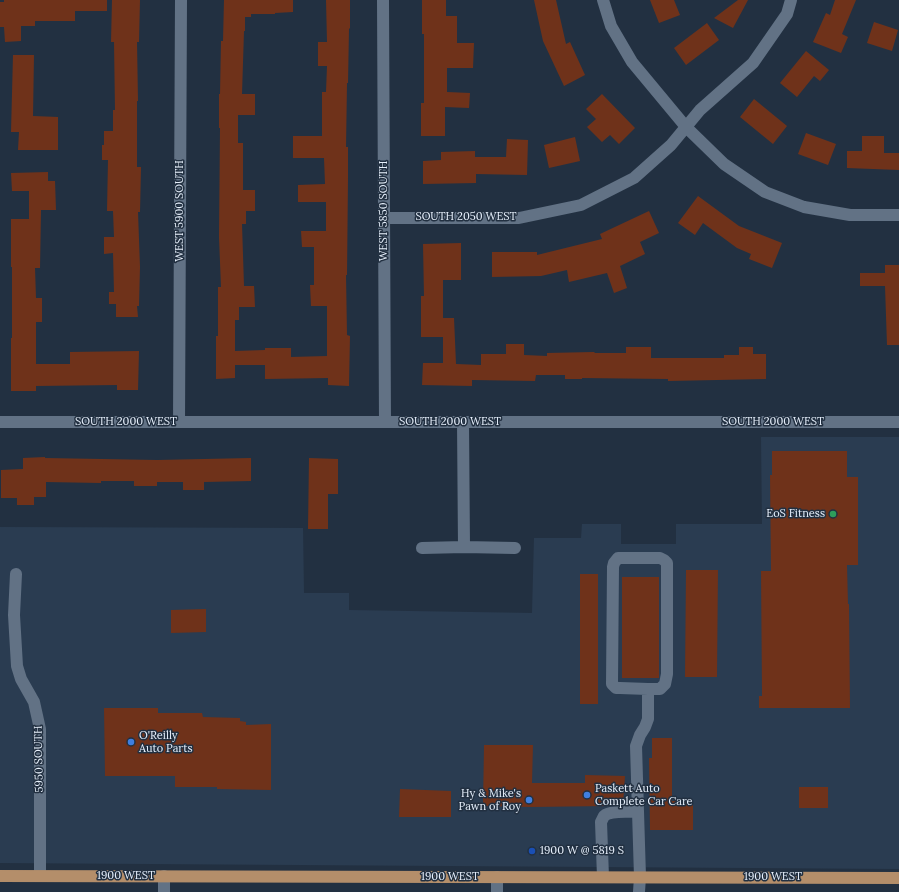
<!DOCTYPE html>
<style>
body{margin:0}
canvas{display:block;background:#223041}
</style>
<canvas width="899" height="892"></canvas>
<script>
const ctx = document.querySelector('canvas').getContext('2d');
ctx.lineJoin = 'round';
function fillPath(path, color) { ctx.fillStyle = color; ctx.fill(path, 'evenodd'); }
function strokePath(path, color, width, dash) { ctx.strokeStyle = color; ctx.lineWidth = width; ctx.lineCap = dash ? 'butt' : 'round'; ctx.setLineDash(dash || []); ctx.stroke(path); }
function label(font, color, halo, rows, align = 'center') {
  ctx.font = font + ' Lora,serif'; ctx.lineWidth = 3; ctx.setLineDash([]); ctx.textBaseline = 'middle'; ctx.strokeStyle = halo; ctx.fillStyle = color; for (const [text, x, y, turn = 0] of rows) {
    ctx.save(); ctx.translate(x, y); ctx.rotate((+turn || 0) * Math.PI / 180); ctx.textAlign = isNaN(turn) ? turn : align; if (halo) ctx.strokeText(text, 0, 0); ctx.fillText(text, 0, 0); ctx.restore();
  }
}
fillPath(new Path2D(`
 M761,437H899V869L0,863V527L303,528L304,593H349V610L532,613L534,538H581L582,524H621V544H676V524H762Z`), '#2a3c51');
fillPath(new Path2D(`
 M4,0H107V11H75V21H35V26H21V41L5,42L4,27H0V2H4Z
 M112,0H140L139,42H137L138,101H137V167H141L140,212H138L140,267L139,306H137L138,317H116V304H109V292H114L113,253L104,254V237H114L113,211H107L108,160H102V145H104V131H113V110H115L114,42H111Z
 M224,0H293V12L275,13V14H251V17H245V31H244L242,94H255V115H238V143H243V190H255V211H246V224H242L244,286H254L255,307H239V320H235V351L265,350V348H291V357L327,356V306H311L310,285H314V247H302L301,231H326V202H298V185L325,184L324,158H293V136H322V92H326L327,66H318V42H327L326,0H350V28L349,29L348,83H347L346,147H348V178L347,275H346L347,335L350,336L349,386L328,385V378L265,379V365H235V378L216,379V336H218V287H221L219,237L220,128H219V94H220L221,41H223Z
 M422,0H446V16H457V43H474L473,68H447V92L470,93L469,108L445,107V136H421V103H424V34H422Z
 M534,0H556L566,44L570,42L585,75L564,86L543,41Z
 M650,0H674L680,15L659,23Z
 M738,0H748L733,28L714,18Z
 M835,0H856L842,34L848,37L841,53L813,42L826,13L830,15Z
 M874,22L898,30L892,51L867,43Z
 M707,23L719,40L686,65L674,48Z
 M806,51L829,70L820,81L814,76L797,97L780,83Z
 M13,55H34L33,116L58,117V150H18L19,132H11Z
 M602,94L635,128L619,144L610,135L602,142L587,127L596,119L586,109Z
 M754,99L787,126L773,144L740,117Z
 M806,133L836,144L828,165L798,154Z
 M862,136H884V153H899V170L847,168V151H862Z
 M575,137L580,161L549,168L544,145Z
 M507,139L528,140L527,175L476,174V183L423,184V161L441,160V152L475,151V157H506Z
 M48,172V181H55L56,210H41L40,268H35L36,298H42V322H36V364H70V352L139,351L138,390H117V385L36,386V391H11V338H12V267H11V219H29V191H12L11,173Z
 M698,196L739,226L782,243L772,268L749,259L751,254L737,248L703,223L695,235L678,223Z
 M649,211L659,233L640,242L645,254L620,266L627,288L614,293L607,273L569,282L567,270L541,276L492,277V252H537V255L602,239L600,234Z
 M461,243V280H443V318H454L456,364L481,365V354H506V344H524V355L547,356V353L594,352L595,353H626V347H651V358H724V355H739V347H753V354H766V379L668,381V379L582,378V379H565V375H536L535,381L472,380V386L422,385L423,363H443V337H421V296H424L423,244Z
 M885,265H899V345H887L885,286H860V273H885Z
 M772,451H847V477H858V565H847L848,604H849L850,708H759V696H762L761,571H771L770,475H772Z
 M45,457V458L157,460L251,458V481L204,482V490H183V482H157V486H134V481H101V483L46,482V497H34V505H17V498H1V470L23,469V458Z
 M309,458L338,459V494H328V529H308Z
 M686,570H718L717,677H685Z
 M580,574H598V704H580Z
 M622,577H659V678H622Z
 M206,609V632L171,633V610Z
 M104,708H158V713H202L203,717L240,718V721L246,722V725L271,724V790L217,789V787H175V776H105Z
 M652,738H672V801H693V830H650L649,758H652Z
 M484,745H533L532,783H585V775L625,776L623,804L607,806L532,807L483,806Z
 M799,787H828V808H799Z
 M400,789L451,791V817H399Z`), '#6f321a');
strokePath(new Path2D(`
 M383,0L385,422
 M603,0L611,26L632,62L686,127L724,164L765,192L804,207L850,215H899
 M384,218H519L581,205L634,178L671,145L700,110L753,63L787,14L791,0
 M0,422H899
 M179,422L181,0
 M464,547L515,548
 M422,548L464,547L463,422
 M16,574L14,615L17,666L21,679L34,702L40,729V876
 M164,876V892
 M497,877V892
 M603,877L601,822C602,820 603,818 604,816C610,810 630,812 638,812
 M639,892L640,877L636,746L640,735L645,727L648,719V689H660L665,684L667,674V563L664,560L660,558H618L614,563L613,567L612,684L616,688H620L648,689`), '#627285', 12);
strokePath(new Path2D(`
 M0,876L899,878`), '#b48e6a', 12);
for (const [x, y, r, color] of [
 [833,514,4,"#2e9e5b"],
 [131,742,4,"#3f7fe0"],
 [587,795,4,"#3f7fe0"],
 [529,800,4,"#3f7fe0"],
 [532,851,4,"#1a4fb4"]
]) { const dot = new Path2D(); dot.arc(x, y, r, 0, 2 * Math.PI); ctx.fillStyle = color; ctx.fill(dot); strokePath(dot, '#223041', 1.5); }
label('11px', '#e7f0fc', '#223041', [
 ["WEST 5900 SOUTH",180,211,-90],
 ["WEST 5850 SOUTH",384,211,-90],
 ["SOUTH 2050 WEST",466,217],
 ["SOUTH 2000 WEST",126,422],
 ["SOUTH 2000 WEST",450,422],
 ["SOUTH 2000 WEST",773,422],
 ["5950 SOUTH",39,759,-91],
 ["1900 WEST",126,876],
 ["1900 WEST",450,877],
 ["1900 WEST",773,877]
]);
label('11px', '#e7f0fc', '#223041', [
 ["EoS Fitness",825,514,"right"],
 ["O'Reilly",139,736],
 ["Auto Parts",139,749],
 ["Paskett Auto",595,789],
 ["Complete Car Care",595,802],
 ["Hy & Mike's",521,794,"right"],
 ["Pawn of Roy",521,807,"right"],
 ["1900 W @ 5819 S",540,851]
], 'left');
</script>
